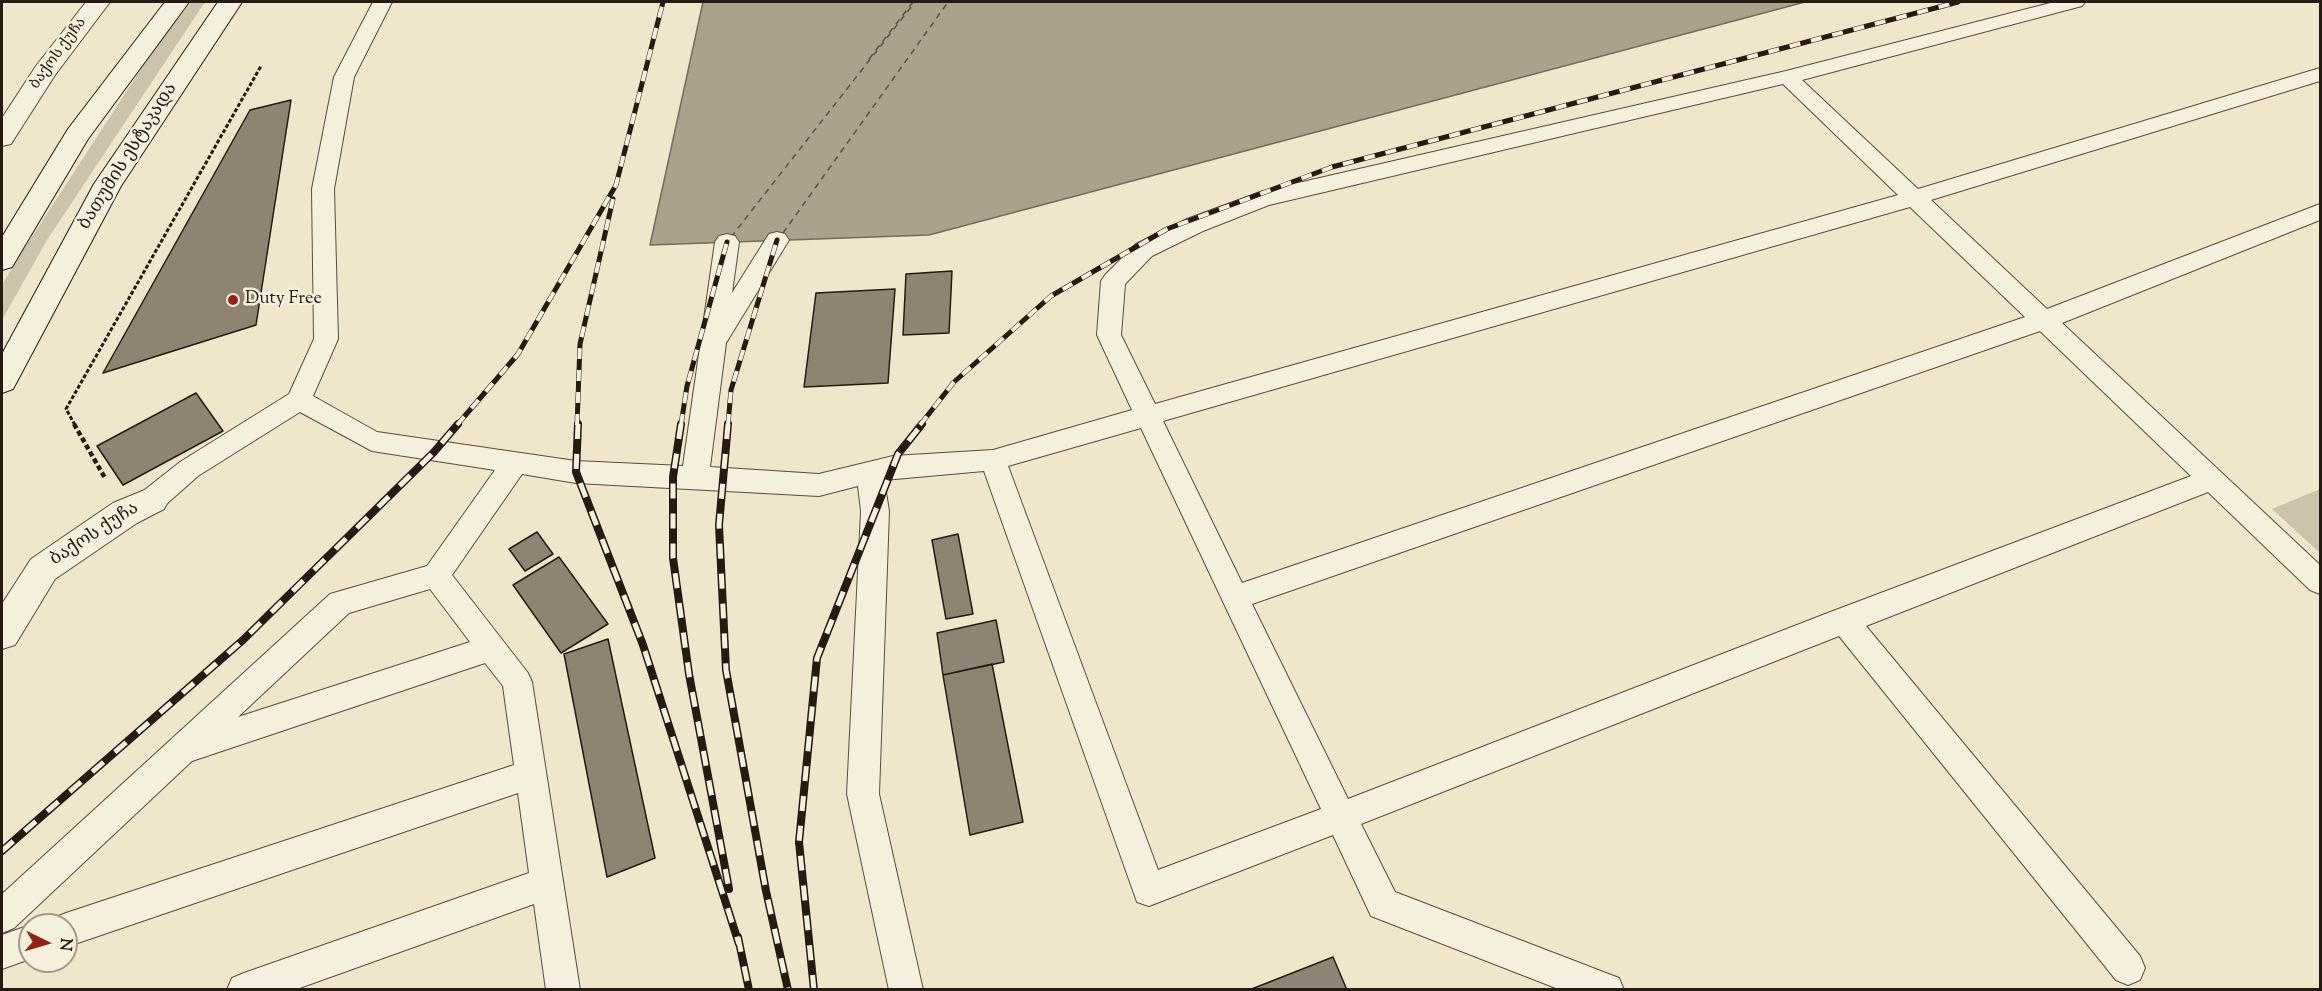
<!DOCTYPE html>
<meta charset="utf-8">
<style>
body{margin:0}
#map{position:relative;width:2322px;height:991px;overflow:hidden;background:#efe6cb;font-family:"Sorts Mill Goudy",serif}
canvas{display:block}
.frame{position:absolute;inset:0;border:3px solid #261a13;pointer-events:none}
.north{position:absolute;left:18px;top:913px;width:60px;height:60px;box-sizing:border-box;background:#f5efdd;border:2px solid #a29a8c;border-radius:50%;rotate:95deg;font-size:16px;font-weight:700;line-height:24px;text-align:center;color:#261a13}
.north::after{content:'';display:block;margin:auto;width:21px;height:27px;background:#8f2418;clip-path:polygon(50% 0,100% 100%,50% 72%,0 100%)}
</style>
<div id="map">
<canvas width="2322" height="991"></canvas>
<div class="frame"></div>
<div class="north">N</div>
</div>
<script>
const ctx = document.querySelector('canvas').getContext('2d');
ctx.lineJoin = 'round';
function fillPath(path, color) { ctx.fillStyle = color; ctx.fill(path, 'evenodd'); }
function strokePath(path, color, width, dash) { ctx.strokeStyle = color; ctx.lineWidth = width; ctx.lineCap = dash ? 'butt' : 'round'; ctx.setLineDash(dash || []); ctx.stroke(path); }
function label(font, color, halo, rows, align = 'center') {
  ctx.font = font + ' "Sorts Mill Goudy","Noto Serif Georgian",serif'; ctx.lineWidth = 5; ctx.setLineDash([]); ctx.textBaseline = 'middle'; ctx.strokeStyle = halo; ctx.fillStyle = color; for (const [text, x, y, turn = 0] of rows) {
    ctx.save(); ctx.translate(x, y); ctx.rotate((+turn || 0) * Math.PI / 180); ctx.textAlign = isNaN(turn) ? turn : align; if (halo) ctx.strokeText(text, 0, 0); ctx.fillText(text, 0, 0); ctx.restore();
  }
}
fillPath(new Path2D(`
 M191,2H205L47,240L2,320V285L13,266L156,46Z
 M2320,489V553L2272,509Z`), '#cdc3ac');
const water = new Path2D(`
 M703,2H1805L929,235L650,245Z`);
fillPath(water, '#aba18c');
strokePath(water, '#766b5c', 1.5);
strokePath(new Path2D(`
 M869,59L913,2
 M783,233L948,2
 M731,237L915,2`), '#5b5043', 1.5, [6, 5]);
const building = new Path2D(`
 M291,100L256,325L103,373L250,110Z
 M952,271L949,333L903,335L906,274Z
 M895,289L888,383L804,387L816,293Z
 M196,393L223,431L123,485L97,446Z
 M537,532L553,554L525,571L509,549Z
 M958,534L973,614L946,619L932,540Z
 M559,557L608,624L561,653L513,585Z
 M996,620L1004,662L943,675L937,633Z
 M608,639L655,858L607,877L564,654Z
 M992,664L1023,822L970,835L943,675Z
 M1333,957L1347,990H1249Z`);
fillPath(building, '#8f8473');
strokePath(building, '#261a13', 1.5);
const service = new Path2D(`
 M373,2H392L354,77L334,189L338,339L313,396L377,432L576,461L683,466L715,242L719,236L727,234L735,236L739,242L732,293L769,234L777,232L785,234L789,240L726,343L710,467L819,474L893,456L993,450L1132,410L1097,335L1101,281L1105,275L1136,244L1187,219L1263,191L1786,71L2054,2H2085L2082,6L1802,80L1918,189L2320,68V81L1931,200L2047,309L2320,204V220L2062,323L2320,565V594L2310,590L2208,492L1866,626L2140,956L2145,968L2140,980L2128,985L2116,980L1839,636L1361,824L1395,892L1619,978L1624,990H1561L1371,916L1333,835L1149,906L1137,902L984,471L884,480L889,511L879,794L923,990H889L847,794L861,511L858,486L819,496L576,483L522,474L452,575L528,673L532,682L580,990H546L534,904L294,990H227L232,978L244,973L529,873L518,793L66,947V925H51L54,918L66,913L514,765L503,686L485,663L192,761L14,928L2,933V894L330,594L427,566L495,470L372,451L300,412L198,476L162,508L152,511L142,508L138,500L142,492L180,462L289,394L314,339L312,189L334,77ZM1783,84L1898,195L1155,404L1121,335L1125,284L1152,256L1203,231L1269,205ZM1910,207L2025,317L1242,583L1163,421ZM2040,331L2191,476L1833,611L1348,799L1252,604ZM1141,428L1321,809L1158,870L1008,466ZM430,589L470,642L238,717L349,613Z
 M30,925V959L2,969V935Z`);
const minor = new Path2D(`
 M86,2H110L55,75L11,144L2,146V118L36,66Z
 M152,487L164,491L169,500L164,509L137,523L55,579L15,645L2,649V604L31,559L113,503Z`);
const secondary = new Path2D(`
 M165,2H189L88,139L12,267L2,270V237L68,129Z
 M218,2H242L121,186L13,389L2,393V354L94,184Z`);
strokePath(service, '#584d41', 2);
strokePath(minor, '#584d41', 2);
strokePath(secondary, '#261a13', 2);
strokePath(new Path2D(`
 M75,425L66,409L261,66`), '#261a13', 3, [4, 2]);
strokePath(new Path2D(`
 M74,424L105,478`), '#261a13', 4.5, [5, 3]);
fillPath(service, '#f5efdd');
fillPath(minor, '#f5efdd');
fillPath(secondary, '#f5efdd');
const railFar1 = new Path2D(`
 M457,425L518,354L616,185L663,2
 M577,425L580,344L613,199
 M681,425L687,386L727,242
 M728,425L731,390L777,240
 M920,425L954,382L1051,296L1167,229L1332,167L1958,2`);
const rail = new Path2D(`
 M578,424L576,472L643,645L739,944
 M681,424L673,477V558L689,674L729,889
 M728,424L719,525L726,670L766,891L788,990
 M2,851L243,640L434,452L458,424
 M738,937L749,990
 M814,990L799,842L817,658L898,454L922,424`);
strokePath(railFar1, '#261a13', 5);
strokePath(rail, '#261a13', 8);
strokePath(railFar1, '#f5efdd', 4, [11]);
strokePath(rail, '#f5efdd', 5, [15]);
for (const [x, y, r, color] of [
 [233,300,6,"#8f2418"]
]) { const dot = new Path2D(); dot.arc(x, y, r, 0, 2 * Math.PI); ctx.fillStyle = color; ctx.fill(dot); strokePath(dot, '#f5efdd', 2); }
label('15px', '#261a13', '#f5efdd', [
 ["ბაქოს ქუჩა",59,54,-54]
]);
label('18px', '#261a13', '#f5efdd', [
 ["ბათუმის ესტაკადა",129,157,-58],
 ["ბაქოს ქუჩა",95,535,-33]
]);
label('18px', '#261a13', '#f5efdd', [
 ["Duty Free",245,300]
], 'left');
</script>
